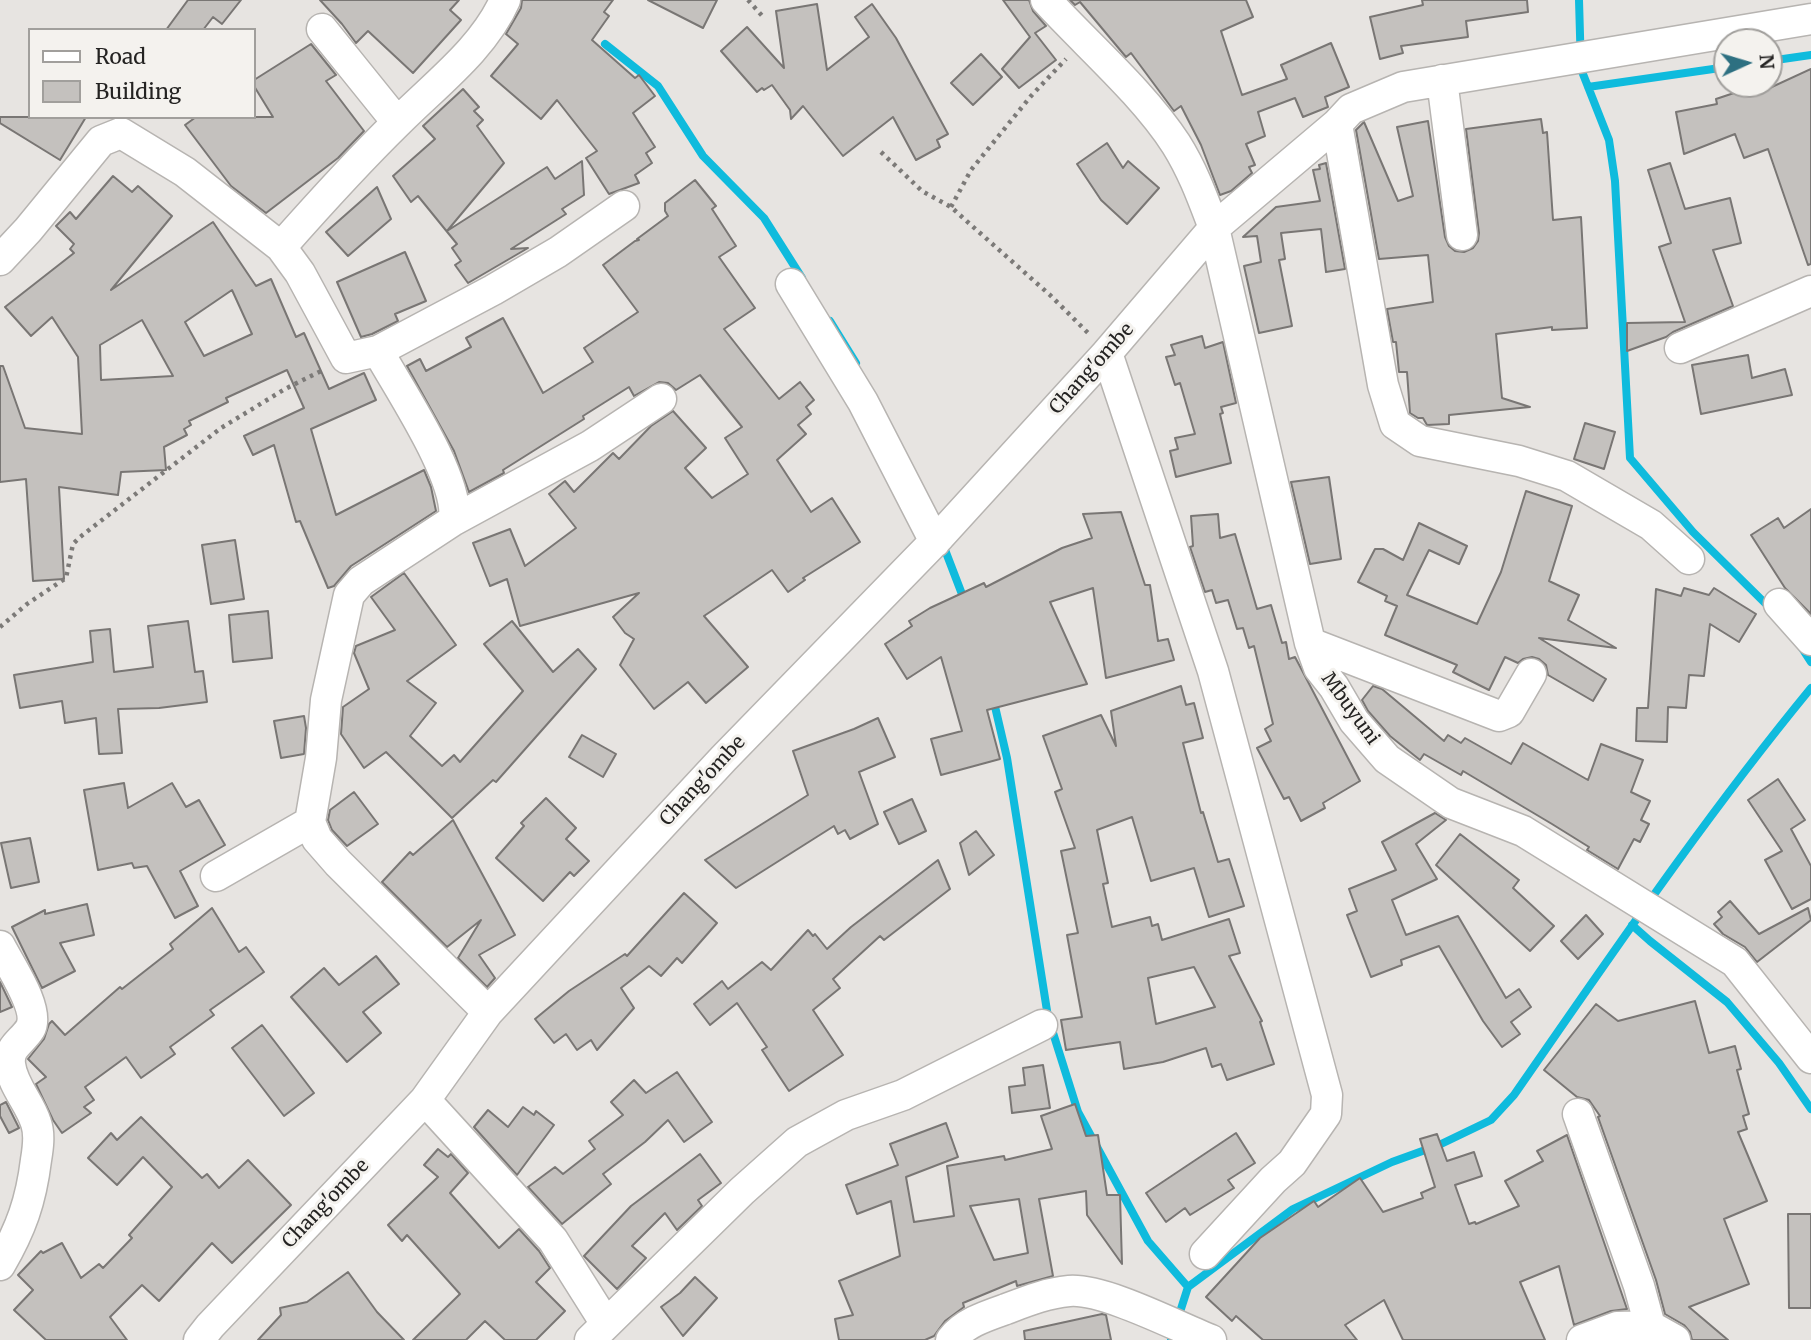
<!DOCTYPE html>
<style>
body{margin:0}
#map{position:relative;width:1811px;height:1340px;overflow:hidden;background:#e7e4e1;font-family:Merriweather,serif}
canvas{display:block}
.legend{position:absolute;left:28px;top:28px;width:228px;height:91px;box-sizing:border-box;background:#f4f2ee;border:2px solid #a19f9c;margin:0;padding:9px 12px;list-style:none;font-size:21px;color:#242322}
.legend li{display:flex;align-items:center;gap:14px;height:35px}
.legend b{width:35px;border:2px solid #a19f9c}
.north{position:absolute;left:1713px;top:28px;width:70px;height:70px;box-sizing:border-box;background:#f4f2ee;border:2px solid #a19f9c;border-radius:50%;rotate:86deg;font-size:19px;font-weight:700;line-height:28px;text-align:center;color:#242322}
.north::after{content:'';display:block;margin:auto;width:24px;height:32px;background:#2d7081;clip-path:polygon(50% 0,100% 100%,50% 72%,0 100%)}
</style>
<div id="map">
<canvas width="1811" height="1340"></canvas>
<ul class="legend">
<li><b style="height:9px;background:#fff"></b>Road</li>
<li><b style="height:19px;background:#c4c1be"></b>Building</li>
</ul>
<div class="north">N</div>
</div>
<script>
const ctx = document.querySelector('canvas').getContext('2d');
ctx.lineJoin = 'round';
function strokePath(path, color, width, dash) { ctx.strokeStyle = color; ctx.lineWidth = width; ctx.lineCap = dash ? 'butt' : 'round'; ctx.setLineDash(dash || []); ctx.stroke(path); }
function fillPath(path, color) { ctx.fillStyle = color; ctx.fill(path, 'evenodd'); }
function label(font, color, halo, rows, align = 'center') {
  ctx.font = font + ' Merriweather,serif'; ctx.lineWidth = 6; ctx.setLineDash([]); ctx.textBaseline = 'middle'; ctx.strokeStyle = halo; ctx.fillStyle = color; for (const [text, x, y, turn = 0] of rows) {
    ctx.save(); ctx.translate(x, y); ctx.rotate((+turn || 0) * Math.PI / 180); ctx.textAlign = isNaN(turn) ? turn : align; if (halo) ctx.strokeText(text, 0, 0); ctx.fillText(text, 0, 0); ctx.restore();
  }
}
strokePath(new Path2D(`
 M1579,0L1581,69L1609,140L1615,181L1630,458L1693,532L1770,608
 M605,44L658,86L703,156L764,218L802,278
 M1769,61L1811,55
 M1588,87L1727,67
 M830,321L856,363
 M942,542L965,602
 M1800,645L1811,662
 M993,698L1007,758L1048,1017L1078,1112L1148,1241L1188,1287
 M1632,925L1650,941L1727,1002L1779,1063L1811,1109
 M1171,1340L1188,1287L1293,1209L1392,1162L1439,1145L1491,1120L1514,1095C1610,957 1704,818 1811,688`), '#0fbbdd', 8);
const building = new Path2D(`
 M188,0H241L222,24L213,17L203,30H166Z
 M320,0H459L450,10L461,20L413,73L368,31L356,43L342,24Z
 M522,0H613L604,12L609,16L592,40L635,78L639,75L655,96L633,113L655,147L646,153L652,163L635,175L639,183L609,194L586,158L597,151L557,100L541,119L491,76L518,44L506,34L521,8Z
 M648,0H717L703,28Z
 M1003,0H1029L1033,11L1046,26L1035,33L1056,60L1019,88L1002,69L1030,37Z
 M1070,0H1246L1253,17L1221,31L1242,95L1287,79L1281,65L1331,43L1349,87L1325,97L1328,107L1303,117L1295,98L1258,112L1265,136L1246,144L1255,165L1249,167L1252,173L1231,191L1220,195L1201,145L1181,106L1174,111L1131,53L1126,57L1080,2L1075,5Z
 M1422,0H1527L1528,12L1466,21L1468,37L1401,46L1403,53L1380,59L1370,17L1423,5Z
 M817,4L827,70L869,37L855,17L872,4L896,38L948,134L937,140L940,147L916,160L893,117L843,156L803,106L791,119L790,110L772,85L764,90L762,88L757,92L721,51L747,27L784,68L776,11Z
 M311,44L336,75L326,81L364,131L338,158L266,213L231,186L185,125L196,117H273L254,86V80Z
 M981,54L1002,77L973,105L951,83Z
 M1811,69V264L1808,265L1768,149L1744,158L1735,134L1684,154L1676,112L1717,104L1716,99L1758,85L1761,92Z
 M463,89L479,107L474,111L483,120L477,126L504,163L447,231L547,167L555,179L582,161L584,195L562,209L566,214L511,249L528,248L468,283L455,265L461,261L452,248L457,244L418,196L411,202L393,176L435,139L423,126Z
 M0,117H86L60,160L0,123Z
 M1541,119L1543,133L1547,132L1553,220L1581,217L1587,328L1552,330V327L1496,334L1502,398L1530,407L1449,415V424L1427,425L1423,418H1418L1410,413L1407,372H1399L1396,342H1393L1387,309L1433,302L1428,255L1379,259L1356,130L1364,122L1398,201L1413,196L1397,127L1428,121L1445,237L1449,246L1455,251L1464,252L1473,248L1478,241L1479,233L1466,129Z
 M1107,143L1123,168L1128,161L1159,188L1127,224L1101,200L1077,164Z
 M1326,163L1345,269L1326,272L1321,229L1281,233L1285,259L1279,260L1292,326L1259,333L1244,266L1261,262L1257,236L1243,237L1276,207L1320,201L1313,170L1320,169L1319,165Z
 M1670,163L1685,209L1730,198L1741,243L1713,250L1733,306L1673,332L1666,337L1627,351V323L1685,322L1659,247L1671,243L1648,170Z
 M113,176L132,192L138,186L172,216L111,290L213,222L256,286L271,279L296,337L304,333L329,389L364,373L376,400L311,429L336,515L424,470L431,487L436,511L351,566L334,586L328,588L300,521L296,522L274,445L253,455L244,436L304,408L287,370L226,398L228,402L189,421L191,425L184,429L187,435L164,447L166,470L121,472L118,495L59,487L64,579L33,581L26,479L0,482V366H3L25,428L82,434L78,357L52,317L31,336L5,307L74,253L70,249L74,244L56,226L70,212L76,219ZM232,290L252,334L204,356L185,322ZM142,320L173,376L101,380L100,345Z
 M695,180L716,206L712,209L736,246L719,257L755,308L724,329L779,399L800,382L814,400L806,407L811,414L798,425L806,434L777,460L811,512L832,498L860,542L803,578L805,580L788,592L772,570L704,616L748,667L706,703L688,682L654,709L620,665L634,639L625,633L613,617L639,593L520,626L507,579L490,586L473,543L510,529L525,566L576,528L549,494L565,481L574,492L613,453L619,459L651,426L673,411L706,448L685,468L712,498L748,474L725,438L742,427L700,375L676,390L668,383L659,382L634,396L629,387L583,416L584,419L503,470L504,473L469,492L454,451L407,366L420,359L426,371L471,347L466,338L503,318L543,393L593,362L584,348L638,312L603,265L635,241L639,240L637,239L668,216L665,211V203Z
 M377,187L391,219L348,256L326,232Z
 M405,252L426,301L395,314L398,321L372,334L361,337L337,282Z
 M1202,336L1205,348L1223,342L1236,403L1221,407L1223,413L1220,414L1231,463L1176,477L1170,451L1178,449L1175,438L1195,434L1180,383L1175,385L1166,357L1175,355L1171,345Z
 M1748,355L1752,378L1785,369L1792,395L1701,414L1692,365Z
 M1585,423L1615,432L1604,469L1574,459Z
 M1329,477L1341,559L1310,564L1291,482Z
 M1526,491L1572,506L1549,581L1579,595L1568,620L1616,648L1539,638L1606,679L1593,701L1548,675L1546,665L1539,659L1532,657L1523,659L1518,663L1505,657L1489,690L1453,672L1457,665L1385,635L1397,606L1385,601L1387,596L1358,582L1375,549H1383L1403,560L1419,523L1467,546L1459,564L1429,550L1407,595L1477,624L1501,572Z
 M1811,509V614L1785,588L1751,535L1778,518L1784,528Z
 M1121,512L1145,585H1150L1158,641L1168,639L1174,660L1106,678L1093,588L1050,602L1087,684L987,710L1000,759L941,775L931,739L962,731L941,657L907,679L885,644L912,626L909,621L930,608L984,583L986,587L1062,548L1092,538L1083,514Z
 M1218,514L1220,538L1235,534L1257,609L1271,605L1282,643L1286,642L1289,659L1295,657L1360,781L1323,803L1325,808L1301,821L1289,797L1284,799L1257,748L1271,741L1265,729L1273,724L1254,646L1249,648L1243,628L1237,629L1228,600L1216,603L1212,590L1205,592L1190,547L1193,546L1191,516Z
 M235,540L244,599L211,604L202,545Z
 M404,573L456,645L407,681L436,703L410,736L442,766L454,755L460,762L523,691L484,644L512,621L553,672L578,649L596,669L496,782L493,780L452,818L386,752L364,768L341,734L343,707L369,689L354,653L356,646L395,630L371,597Z
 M1684,588L1709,595L1714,588L1756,614L1739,642L1710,624L1704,676L1689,675L1686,708L1668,707L1667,742L1636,741L1637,708H1648L1656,589L1681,596Z
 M268,611L272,658L233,662L229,615Z
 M188,621L195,672L203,671L207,702L159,708L118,709L122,753L99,754L96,718L65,723L62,701L20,708L14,675L93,662L90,631L110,629L114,672L153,667L148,626Z
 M1181,686L1186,705L1194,703L1203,738L1183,743L1201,813L1203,812L1218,862L1229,859L1244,906L1209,917L1194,868L1151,881L1132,817L1097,830L1108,883L1103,884L1112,927L1150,917L1152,926L1158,924L1162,940L1229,919L1240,953L1229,956L1262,1021L1260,1022L1274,1064L1227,1080L1221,1064L1212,1067L1206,1048L1163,1062L1124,1069L1120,1042L1066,1050L1061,1020L1082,1017L1067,935L1078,933L1061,851L1075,848L1055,792L1062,789L1043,736L1101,715L1116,746L1111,711ZM1194,967L1215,1007L1156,1024L1148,978Z
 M1373,686L1382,689L1444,741L1448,735L1461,743L1465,738L1511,764L1523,743L1588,780L1601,744L1643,760L1631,792L1650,801L1641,820L1649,824L1640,842L1634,839L1618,869L1587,850L1589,847L1552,824L1463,771L1461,775L1424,754L1420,760L1390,736L1368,711L1362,700Z
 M304,716L306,728L304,754L281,758L274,721Z
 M878,718L895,757L859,772L878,824L850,839L845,830L838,834L834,826L736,888L705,860L808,795L793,751L854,729Z
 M582,735L616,754L603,777L569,757Z
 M1778,779L1805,820L1791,829L1811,866V899L1792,909L1765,860L1782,851L1748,800Z
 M124,783L128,808L172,783L186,807L199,800L225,845L180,871L198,906L175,918L147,866L134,868L132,863L98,870L84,790Z
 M354,792L378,824L347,846L332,830L328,820L330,810Z
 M546,798L576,828L566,839L589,861L574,876L570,872L543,901L496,858L524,826L521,823Z
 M912,799L926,831L899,844L884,812Z
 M1435,813L1446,820L1416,844L1437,879L1392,900L1406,935L1458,916L1506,998L1519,989L1531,1007L1511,1022L1520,1034L1502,1047L1483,1021L1439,946L1401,960L1402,965L1371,977L1347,915L1357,911L1349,889L1396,870L1382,842Z
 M453,820L515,935L479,955L495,978L487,987L458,958L481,920L447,947L382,882L410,852L413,855Z
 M976,831L994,855L969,875L960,843Z
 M1460,834L1519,880L1513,888L1554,926L1530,951L1436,865Z
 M30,838L39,882L11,888L1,843Z
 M938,860L950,889L884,940L880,936L833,979L840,988L813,1010L843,1055L789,1091L762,1050L767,1047L737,1003L710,1025L694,1004L722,981L728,989L762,962L771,970L808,930L813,936L815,934L827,949L851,927Z
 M684,893L717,923L682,963L677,958L661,976L649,966L621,988L634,1008L597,1050L591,1040L577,1050L566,1034L554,1043L535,1019L569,991L625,954L627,956Z
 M1730,901L1759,934L1808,908L1811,920L1757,962L1745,947L1723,934L1714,924L1722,917L1718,912Z
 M87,904L94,935L60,943L75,971L42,988L12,927L45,910V914Z
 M212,908L239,952L246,947L264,972L210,1010L214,1015L170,1047L175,1054L141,1078L126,1057L85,1087L94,1100L84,1107L91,1113L62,1133L53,1120L36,1084L46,1077L28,1059L44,1039L49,1024L52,1021L65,1035L120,987L122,989L173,949L170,944Z
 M1586,915L1603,934L1578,959L1561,941Z
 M376,956L399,984L363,1012L381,1033L347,1062L291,997L324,968L339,985Z
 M0,982L12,1007L0,1012Z
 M1695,1001L1709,1053L1735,1046L1741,1069L1737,1070L1749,1114L1743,1116L1747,1129L1738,1132L1767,1201L1724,1219L1749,1284L1689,1307L1728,1340H1692L1690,1332L1684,1325L1665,1314L1656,1280L1598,1117L1600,1116L1589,1100L1577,1097L1544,1070L1596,1004L1618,1021Z
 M262,1025L314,1093L284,1116L232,1048Z
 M1043,1065L1050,1108L1012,1113L1009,1087L1025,1085L1023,1068Z
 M677,1072L712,1122L684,1142L668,1120L645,1142L603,1174L611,1184L562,1224L528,1187L555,1167L563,1174L595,1149L589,1141L623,1115L611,1102L634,1080L646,1093Z
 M6,1102L19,1128L9,1133L0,1116V1105Z
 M1075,1104L1086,1136L1098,1135L1107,1195H1120L1122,1264L1087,1215L1086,1191L1039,1199L1053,1276L1017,1286L1016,1281L963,1303L964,1307L945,1321L934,1336L925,1340H839L835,1319L853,1315L839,1281L900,1256L891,1201L857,1214L846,1185L898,1165L890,1144L946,1123L958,1157L906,1177L914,1222L954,1216L947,1166L1004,1156L1005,1160L1052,1149L1041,1116ZM1019,1199L1028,1253L994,1260L970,1206Z
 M523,1107L534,1115L536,1111L554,1125L517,1175L474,1127L488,1110L508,1127Z
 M141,1117L202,1178L207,1174L219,1188L248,1160L291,1205L232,1263L212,1243L159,1301L142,1285L110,1317L127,1340H46L14,1310L33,1290L18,1275L41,1251L43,1253L62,1243L81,1278L99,1264L103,1268L132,1238L129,1235L172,1187L143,1157L117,1185L88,1158L111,1133L117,1140Z
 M1236,1133L1255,1163L1228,1180L1234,1188L1190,1215L1185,1208L1166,1222L1146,1193Z
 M1437,1134L1447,1161L1474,1152L1482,1176L1455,1185L1469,1224L1475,1222L1476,1224L1519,1206L1505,1181L1543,1161L1537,1151L1567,1135L1627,1309L1611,1311L1574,1325L1559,1266L1520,1282L1545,1340H1403L1384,1300L1345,1325L1357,1340H1263L1236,1316L1232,1321L1206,1297L1260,1238L1314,1201L1318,1207L1360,1178L1383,1212L1423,1198L1421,1193L1435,1187L1420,1139Z
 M438,1149L448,1157L451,1154L468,1173L450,1193L499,1248L519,1229L539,1251L550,1268L536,1282L565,1311L536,1340H505L485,1321L466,1340H413L460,1294L407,1235L402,1241L388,1225L438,1177L424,1165Z
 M700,1154L721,1183L698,1200L702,1206L677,1230L665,1213L632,1246L646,1258L617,1289L584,1256L631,1206Z
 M1788,1214H1811V1308H1789Z
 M348,1272L377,1312L404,1340H258L281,1315L280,1308L307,1302Z
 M695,1277L717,1298L683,1336L661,1307L680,1293Z
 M1102,1314L1106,1315L1111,1340H1025L1024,1331Z`);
fillPath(building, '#c4c1be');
strokePath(building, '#797674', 2);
const street = new Path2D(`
 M1046,0C1087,45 1143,93 1176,144C1193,171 1203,199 1214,228L1310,643L1319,668L1334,687L1354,721L1387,759L1451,803L1523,831L1735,962L1811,1058
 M322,29L397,122
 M1442,80L1462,235
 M1337,124L1383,385L1395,424L1420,441L1519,461L1567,476L1651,525L1689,559
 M281,247C319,204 358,161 399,121C436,84 484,48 505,0
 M0,260L28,230L101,141L121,133L185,172L281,247L300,273L346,358L378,351C399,389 460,479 454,520L361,581L349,595L326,700L321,758L310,822L317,839L338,863L488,1012
 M791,284L863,402L935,542
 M1680,348L1811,291
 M378,351L493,290L558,252L624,206
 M1107,353L1213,671L1327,1095L1326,1114L1292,1163L1273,1180L1205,1254
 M454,520L590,446L661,399
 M1779,604L1811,640
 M1310,643L1499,716L1509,712L1531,674
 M216,876L310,822
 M0,946C9,964 41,1010 30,1029C22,1042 8,1047 10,1064C12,1085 30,1103 36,1123C40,1134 38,1148 36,1160C31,1201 21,1229 0,1265
 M425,1100L553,1240L606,1324
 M1578,1114L1639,1286L1650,1326
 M199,1340L210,1326L425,1100L488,1012L724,758L940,536L1107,353L1214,228L1337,124L1351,109L1403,87L1811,19
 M590,1340L742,1191L797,1142L846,1115L903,1095L1042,1025
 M951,1340C964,1323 986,1316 1006,1309C1027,1301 1047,1293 1069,1291C1103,1288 1176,1326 1211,1340
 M1582,1340L1617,1327L1650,1326L1675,1340`);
strokePath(street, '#b7b4b1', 33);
strokePath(new Path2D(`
 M748,0L765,19
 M881,152L922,191L951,207L971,225L1050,295L1090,335
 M951,207L971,170L1031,96L1066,59
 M0,627L27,604L66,578L73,544L80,537L221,428L285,389L323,370`), '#7c7a78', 4.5, [3.5, 5]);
strokePath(street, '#fff', 30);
label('19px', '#242322', '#f4f2ee', [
 ["Chang'ombe",1092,369,-48],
 ["Mbuyuni",1350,709,54],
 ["Chang'ombe",703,781,-47],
 ["Chang'ombe",326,1204,-46]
]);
</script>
